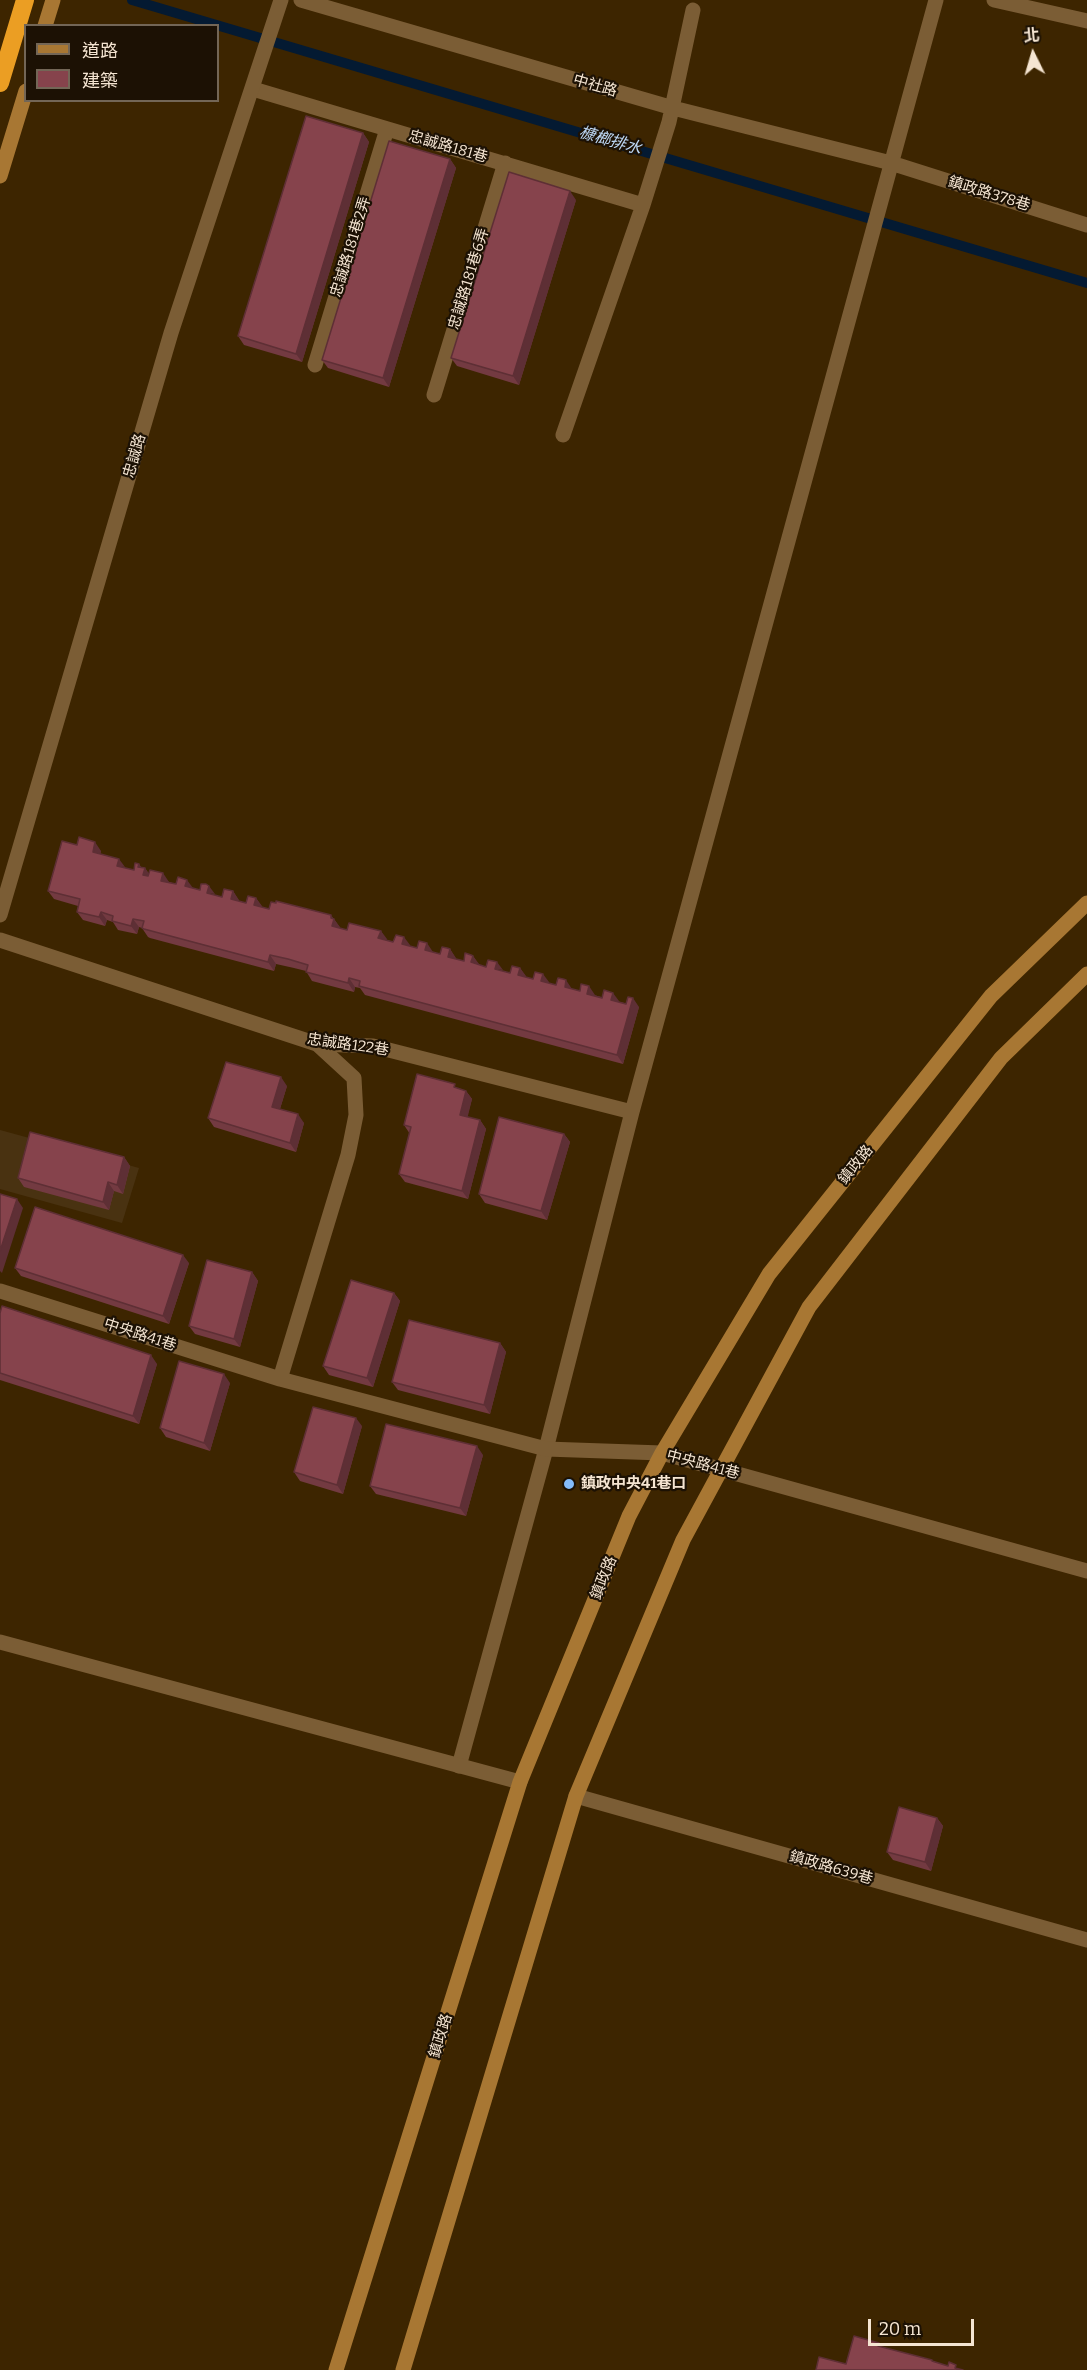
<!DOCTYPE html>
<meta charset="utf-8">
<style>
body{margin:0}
#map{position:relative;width:1087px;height:2370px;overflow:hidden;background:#3d2500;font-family:Bitter,"Noto Sans TC",serif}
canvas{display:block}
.legend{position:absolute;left:24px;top:24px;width:195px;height:78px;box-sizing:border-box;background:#1c1104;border:2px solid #736656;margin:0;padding:8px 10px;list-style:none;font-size:18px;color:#f5e5d2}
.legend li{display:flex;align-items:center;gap:12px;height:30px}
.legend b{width:30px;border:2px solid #736656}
.north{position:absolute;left:1003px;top:24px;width:60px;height:60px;-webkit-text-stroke:4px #1c1104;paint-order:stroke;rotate:355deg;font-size:16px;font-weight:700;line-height:24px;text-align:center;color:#f5e5d2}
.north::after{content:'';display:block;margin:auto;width:21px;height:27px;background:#f5e5d2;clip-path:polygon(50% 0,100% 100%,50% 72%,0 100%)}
.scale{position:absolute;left:868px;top:2319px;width:106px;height:27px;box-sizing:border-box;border:3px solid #f5e5d2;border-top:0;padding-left:8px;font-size:18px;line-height:21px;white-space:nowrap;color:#f5e5d2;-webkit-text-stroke:4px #1c1104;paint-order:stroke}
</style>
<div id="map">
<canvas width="1087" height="2370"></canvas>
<ul class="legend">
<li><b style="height:8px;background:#a87733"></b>道路</li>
<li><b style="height:16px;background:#86434c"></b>建築</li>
</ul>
<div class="north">北</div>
<div class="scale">20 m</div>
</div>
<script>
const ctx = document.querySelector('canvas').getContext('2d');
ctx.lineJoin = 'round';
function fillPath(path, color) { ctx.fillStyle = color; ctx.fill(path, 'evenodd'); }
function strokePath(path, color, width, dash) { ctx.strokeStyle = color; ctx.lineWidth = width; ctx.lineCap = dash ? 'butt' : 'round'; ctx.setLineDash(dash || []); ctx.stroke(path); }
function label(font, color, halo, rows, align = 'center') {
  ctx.font = font + ' Bitter,"Noto Sans TC",serif'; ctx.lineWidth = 4.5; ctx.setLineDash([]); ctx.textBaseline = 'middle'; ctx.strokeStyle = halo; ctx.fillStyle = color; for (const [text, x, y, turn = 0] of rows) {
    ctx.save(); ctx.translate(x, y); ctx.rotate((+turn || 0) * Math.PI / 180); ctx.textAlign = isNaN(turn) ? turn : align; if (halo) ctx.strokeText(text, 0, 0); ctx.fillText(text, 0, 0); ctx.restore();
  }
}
fillPath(new Path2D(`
 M0,1130L139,1168L122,1223L0,1189Z`), '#493211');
strokePath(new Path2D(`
 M132,0L1087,283`), '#041a32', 10);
strokePath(new Path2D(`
 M301,0L673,108L891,163L1087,225
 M994,0L1087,21
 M253,89L643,205
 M315,365L387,129
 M434,395L505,163
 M563,435L643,205L669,122L693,10
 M317,1044L373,1046L632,1112
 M459,1766L546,1449L632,1112L936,0`), '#7b5d35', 15);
strokePath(new Path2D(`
 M0,915L171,333L281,0
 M0,940L317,1044L354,1078L356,1115L348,1155L280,1379
 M0,1291L280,1379L546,1449L662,1453L1087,1571
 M0,1642L520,1782
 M576,1796L1087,1940`), '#7b5d35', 15);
strokePath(new Path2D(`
 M45,26L53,0
 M0,176L26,91
 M336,2370L520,1782L629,1516L662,1453L769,1274L991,996L1087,903
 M403,2370L576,1796L683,1540L809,1307L1001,1058L1087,974`), '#a87733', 15);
strokePath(new Path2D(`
 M0,83L25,0`), '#eb9e23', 18);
fillPath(new Path2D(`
 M363,133L369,142L302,362L244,345L238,336Z
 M450,159L456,168L389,387L328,368L322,360Z
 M576,200L519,385L457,366L451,358Z
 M77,845L101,851L100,854L125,868L134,870L139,864L141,867L145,868L149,874L169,882L222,897L233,891L239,901L246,903L256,898L262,907L269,909L334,919L340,928L347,930L381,931L386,940L410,945V946L440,954L450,949L456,959L464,961L473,956L479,965L510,973L520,968L526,977L639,1007L623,1064L365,995L360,988L355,987L354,992L312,981L306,971L294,968L276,964L274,971L150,938L148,937L142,928L139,927L137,934L118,930L113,922L107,920L105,926L83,920L77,912L78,906L54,899L48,891Z
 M287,1086L280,1109L304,1123L296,1152L214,1127L208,1118Z
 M458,1088L466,1091L472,1099L467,1117L480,1120L486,1129L468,1199L405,1182L399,1174L410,1134L404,1125Z
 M564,1134L570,1142L547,1220L485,1203L479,1194Z
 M124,1157L130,1166L123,1194L114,1191L109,1210L24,1187L18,1178Z
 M189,1263L169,1324L21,1276L15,1268Z
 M252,1272L258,1281L240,1347L195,1334L189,1326Z
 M394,1293L400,1301L373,1387L329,1375L323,1366Z
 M0,1313L157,1364L139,1424L0,1380Z
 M500,1343L506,1352L490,1414L398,1390L392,1382Z
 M230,1383L210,1451L166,1437L160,1428Z
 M362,1426L343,1494L300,1481L294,1472Z
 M483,1455L466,1516L376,1494L370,1486Z
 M937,1818L943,1826L931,1871L893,1860L887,1852Z`), '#733a41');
fillPath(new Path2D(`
 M363,133L369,142L302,362L296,354Z
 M450,159L456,168L389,387L383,378Z
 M570,191L576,200L519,385L513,376Z
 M95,842L101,851L99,860L93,852Z
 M119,859L125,867L117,866Z
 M139,864L144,872L145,868L151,877L143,875L138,867Z
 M163,873L169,882L167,889L161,881Z
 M187,880L193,888L185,886Z
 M209,886L215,894L207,893Z
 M233,891L239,900L237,907L231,899Z
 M256,898L262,906L260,914L254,905Z
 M101,912L107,920L105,926L99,917Z
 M331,915L340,927L338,935L332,926Z
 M133,919L139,927L137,934L131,926Z
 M381,931L387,939L384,946L378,938Z
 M404,937L410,945L408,953L402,944Z
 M427,943L433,952L431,959L425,950Z
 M450,949L456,958L454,965L448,957Z
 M270,955L276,964L274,971L268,962Z
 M473,956L479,964L477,971L471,962Z
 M497,962L503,970L495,969Z
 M520,968L526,976L524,983L518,975Z
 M543,974L549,982L547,990L541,981Z
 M349,978L355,987L354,992L348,983Z
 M566,980L572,989L571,996L565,987Z
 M589,986L595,995L593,1002L587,994Z
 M613,993L619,1001L617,1008L611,1000Z
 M633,998L639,1007L623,1064L617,1055Z
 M281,1077L287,1086L278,1115L272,1107Z
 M466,1091L472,1099L466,1124L460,1115Z
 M298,1114L304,1123L296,1152L290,1143Z
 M480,1120L486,1129L468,1199L462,1191Z
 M564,1134L570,1142L547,1220L541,1211Z
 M124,1157L130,1166L123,1194L117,1185Z
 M108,1182L114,1191L109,1210L103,1202Z
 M17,1199L23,1208L2,1273L0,1271V1251Z
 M183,1255L189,1263L169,1324L163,1316Z
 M252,1272L258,1281L240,1347L234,1339Z
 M394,1293L400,1301L373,1387L367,1378Z
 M500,1343L506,1352L490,1414L484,1405Z
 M151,1355L157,1364L139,1424L133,1416Z
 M224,1374L230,1383L210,1451L204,1443Z
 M356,1418L362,1426L343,1494L337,1485Z
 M477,1446L483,1455L466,1516L460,1508Z
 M937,1818L943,1826L931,1871L925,1862Z`), '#5e2f35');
const building = new Path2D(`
 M306,116L363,133L296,354L238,336Z
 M389,141L450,159L383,378L322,360Z
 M509,172L570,191L513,376L451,358Z
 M79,837L95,842L93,852L119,859L117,866L134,870L135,863L139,864L138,867L145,868L143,875L148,876L150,870L163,873L161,881L176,884L178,877L187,880L185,886L200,890L201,884H206L209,886L207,893L222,897L224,889L233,891L231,899L246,903L248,896L256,898L254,905L269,909L271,902L276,903V901L331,915V918L334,919L332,926L347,930L349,923L381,931L378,938L393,942L396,935L404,937L402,944L417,948L419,941L427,943L425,950L440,954L442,947L447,948L450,949L448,957L464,961L465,953L471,955L473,956L471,962L486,967L488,960L493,961L497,962L495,969L510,973L512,966L520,968L518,975L533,979L535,972L543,974L541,981L556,985L558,978L563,979L566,980L565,987L580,991L581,984L589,986L587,994L602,998L604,990L613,993L611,1000L626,1004L628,997L633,998L617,1055L359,986L360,981L349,978L348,983L306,972L308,965L288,959L270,955L268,962L144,929L142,928L144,921L133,919L131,926L112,921L113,916L101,912L99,917L77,912L80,899L48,891L62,841L77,845Z
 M226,1062L281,1077L272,1107L298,1114L290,1143L208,1118Z
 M417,1074L455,1084L454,1087L466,1091L460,1115L480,1120L462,1191L399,1174L411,1127L404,1125Z
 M499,1117L564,1134L541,1211L479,1194Z
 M30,1132L124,1157L117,1185L108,1182L103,1202L18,1178Z
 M0,1194L17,1199L0,1251Z
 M35,1207L183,1255L163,1316L15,1268Z
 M207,1260L252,1272L234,1339L189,1326Z
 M351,1280L394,1293L367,1378L323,1366Z
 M2,1306L151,1355L133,1416L0,1373V1313Z
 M409,1320L500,1343L484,1405L392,1382Z
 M179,1361L224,1374L204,1443L160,1428Z
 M313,1407L356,1418L337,1485L294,1472Z
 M386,1424L477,1446L460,1508L370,1486Z
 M899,1807L937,1818L925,1862L887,1852Z
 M854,2336L879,2343L878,2346L932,2360V2361L948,2366L949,2362L956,2365L955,2368L963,2370H816L819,2357L846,2364Z`);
fillPath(building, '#86434c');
strokePath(building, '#5e2f35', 1.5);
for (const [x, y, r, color] of [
 [569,1484,6,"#84bcfb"]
]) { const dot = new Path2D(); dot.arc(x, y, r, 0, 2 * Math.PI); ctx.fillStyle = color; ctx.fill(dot); strokePath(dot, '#1c1104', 2); }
label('15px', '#f5e5d2', '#1c1104', [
 ["中社路",595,86,16],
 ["忠誠路181巷",448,147,16],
 ["鎮政路378巷",989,194,17],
 ["忠誠路181巷2弄",351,247,-73],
 ["忠誠路181巷6弄",469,279,-73],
 ["忠誠路",135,456,-74],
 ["忠誠路122巷",348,1045,8],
 ["鎮政路",856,1165,-51],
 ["中央路41巷",140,1335,18],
 ["中央路41巷",703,1465,15],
 ["鎮政路",604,1578,-68],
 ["鎮政路639巷",831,1868,16],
 ["鎮政路",441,2036,-73]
]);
label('bold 15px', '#f5e5d2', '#1c1104', [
 ["鎮政中央41巷口",581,1484]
], 'left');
label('italic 16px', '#bdd7f4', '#1c1104', [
 ["槺榔排水",610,141,16]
]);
</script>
